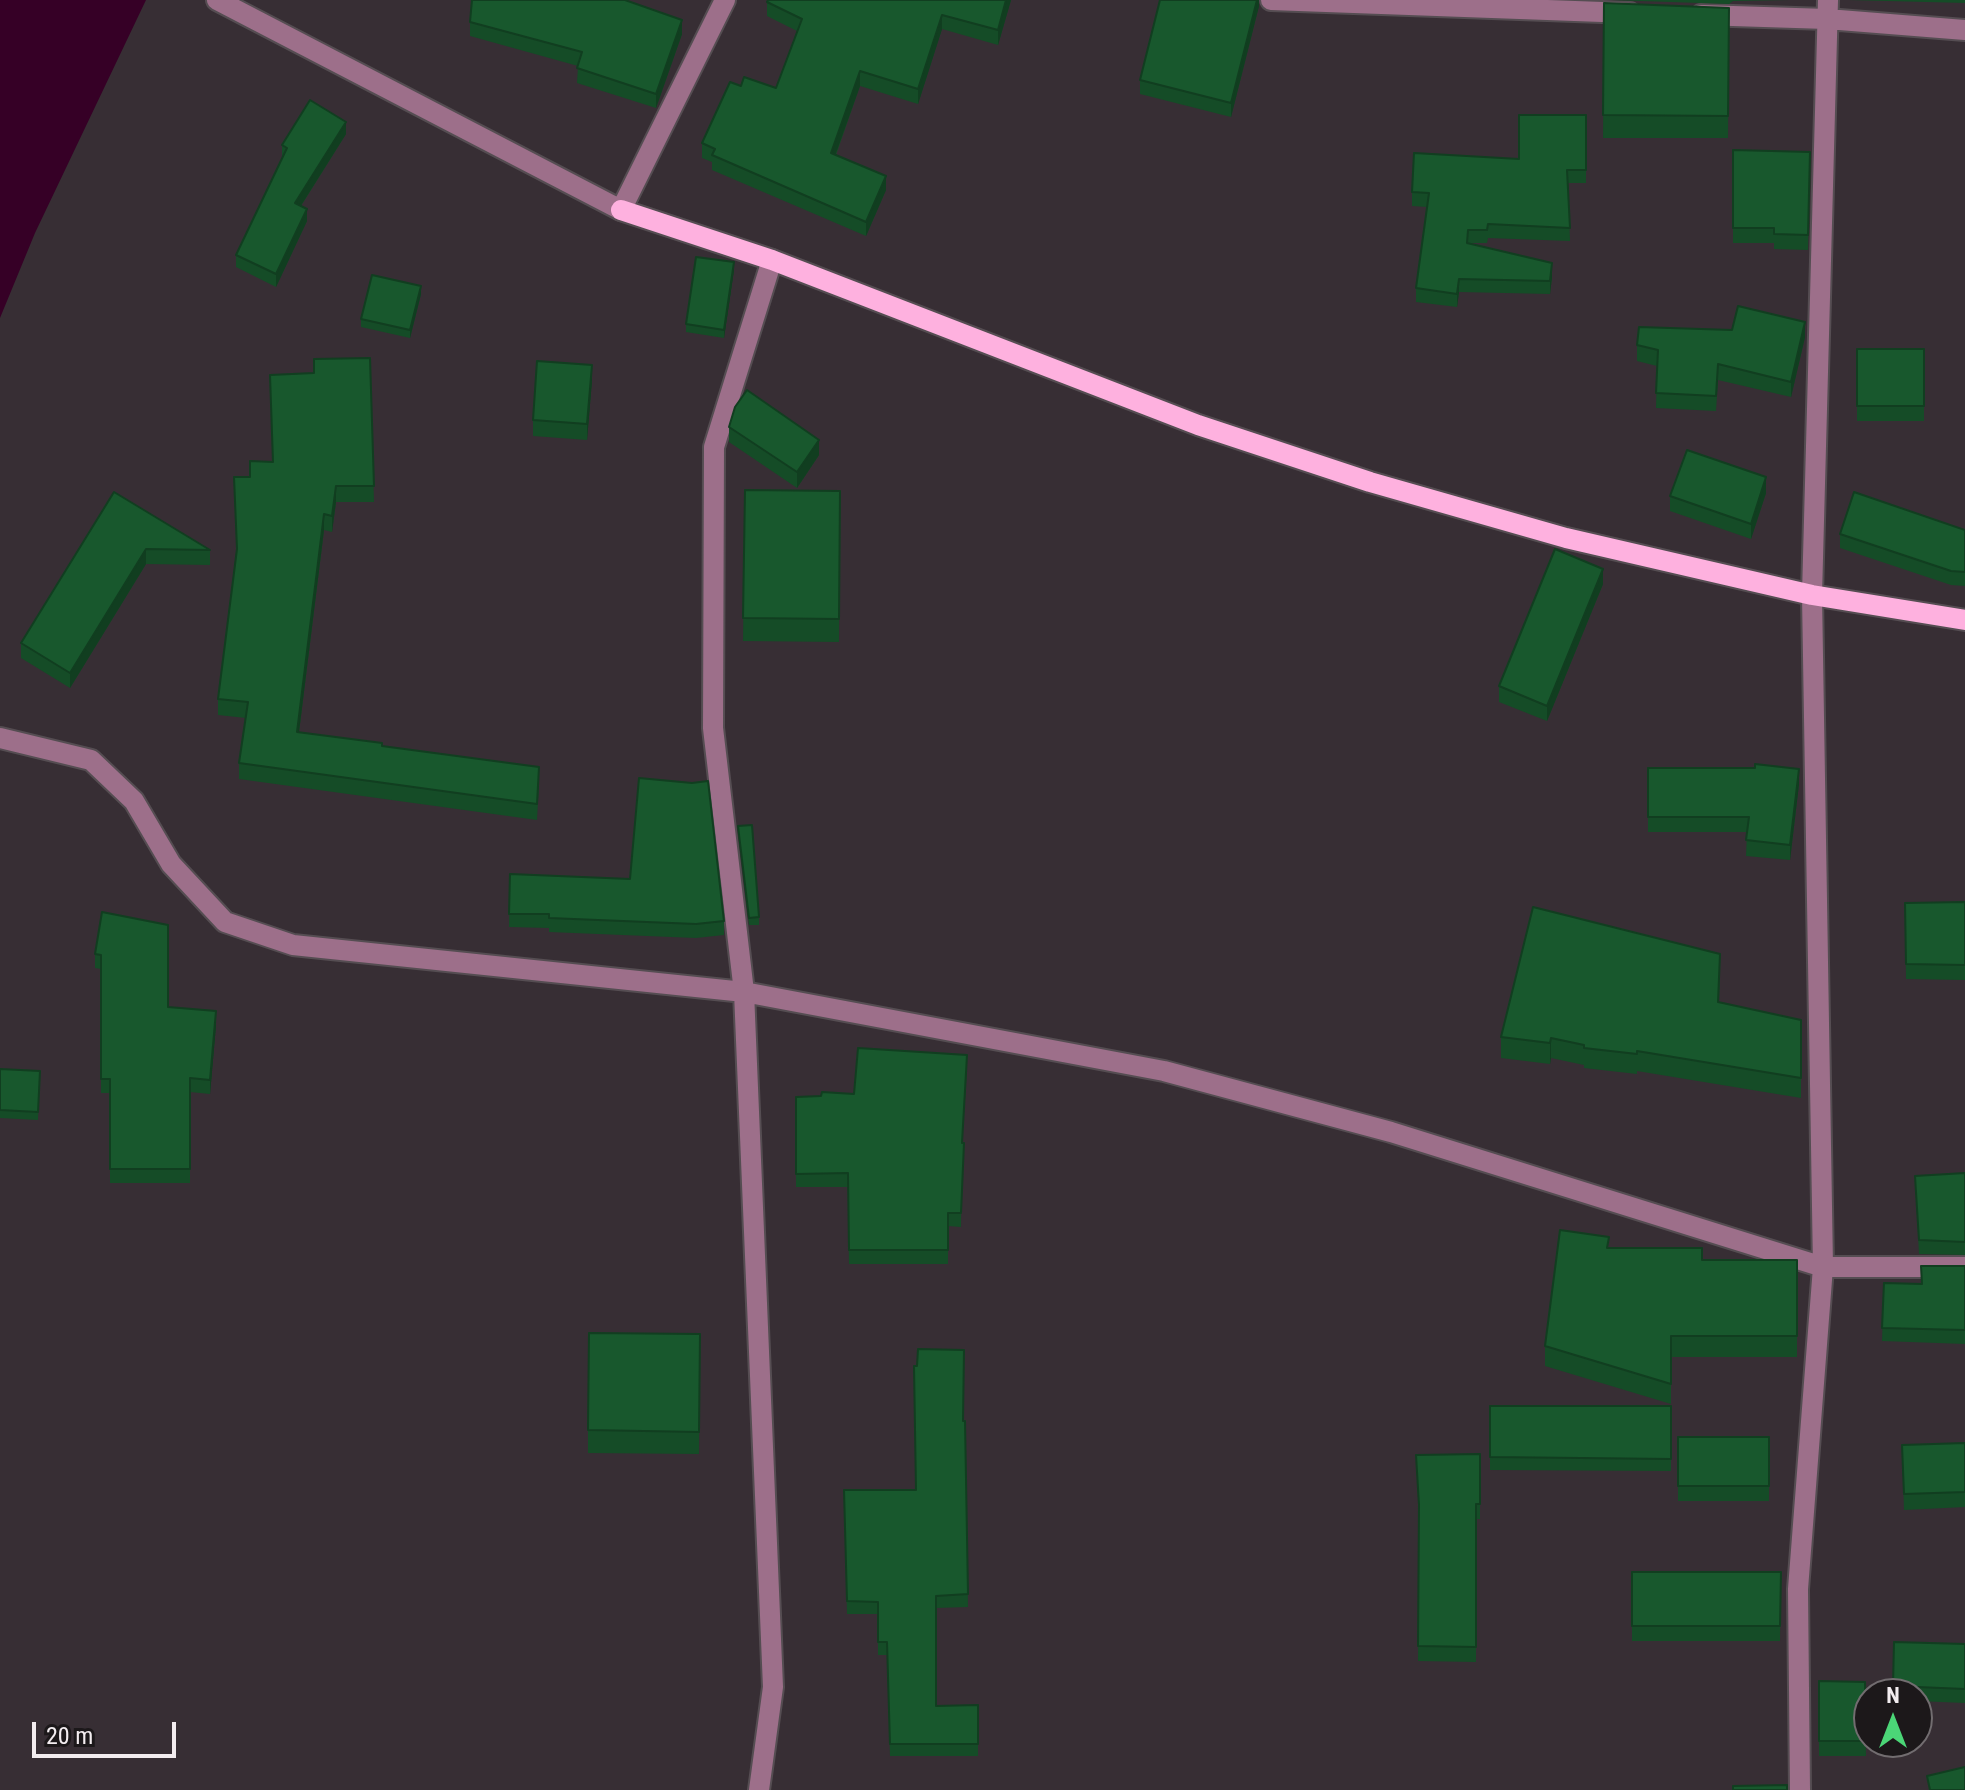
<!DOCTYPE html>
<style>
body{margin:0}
#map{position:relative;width:1965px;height:1790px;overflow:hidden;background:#372e34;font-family:"Roboto Condensed",sans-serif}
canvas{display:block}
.north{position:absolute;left:1853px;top:1678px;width:80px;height:80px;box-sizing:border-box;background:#1c181a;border:2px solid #726d70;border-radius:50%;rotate:0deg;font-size:22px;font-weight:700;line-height:32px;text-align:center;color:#f3edf0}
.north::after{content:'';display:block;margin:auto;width:28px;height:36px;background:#4bd677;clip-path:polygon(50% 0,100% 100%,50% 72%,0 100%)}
.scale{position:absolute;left:32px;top:1722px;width:144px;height:36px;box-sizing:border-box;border:4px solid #f3edf0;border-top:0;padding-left:10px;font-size:24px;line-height:28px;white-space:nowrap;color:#f3edf0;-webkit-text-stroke:6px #1c181a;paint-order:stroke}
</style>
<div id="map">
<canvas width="1965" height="1790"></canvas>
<div class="north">N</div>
<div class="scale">20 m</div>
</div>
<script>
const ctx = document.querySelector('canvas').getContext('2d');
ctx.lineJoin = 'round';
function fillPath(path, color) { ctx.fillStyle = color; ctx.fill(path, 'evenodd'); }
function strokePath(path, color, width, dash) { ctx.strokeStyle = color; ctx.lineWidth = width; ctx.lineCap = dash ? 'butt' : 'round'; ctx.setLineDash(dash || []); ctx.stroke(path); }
fillPath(new Path2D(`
 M0,0H146L35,233L0,318Z`), '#360026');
const minor = new Path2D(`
 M217,0L621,210L725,0
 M1271,0L1630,13
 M1701,15L1827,19L1965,30
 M0,738L91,760L134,801L171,864L225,922L293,945L744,992L1164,1071L1391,1132L1823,1267H1965
 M759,1790L773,1687L744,992L713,728L714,447L772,260
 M1800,1790L1798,1589L1823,1267L1812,595L1828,0`);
const major = new Path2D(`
 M621,210L772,260L1198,425L1370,482L1566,538L1812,595L1965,620`);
strokePath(minor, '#554d52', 24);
strokePath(major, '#554d52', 24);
strokePath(minor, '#9d6f8a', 20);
strokePath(major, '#feb1df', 20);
fillPath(new Path2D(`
 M1011,0L998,45L942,29L918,104L860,86L836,155L886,190L866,236L712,170V162L702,158V143L741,86L776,88L797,31L767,16V2Z
 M1259,0V6L1231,117L1140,94V80Z
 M1611,0H1789L1733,1L1729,4Z
 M1849,0H1965V3Z
 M1604,3L1729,8L1728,138H1603Z
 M470,22L682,34L656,108L577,83L578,66L470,36Z
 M1586,115V183H1568L1570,241L1488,238L1487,243H1468L1552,277L1550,294L1459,292L1457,307L1416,302V288L1427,207L1412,206V192L1519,159Z
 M346,134L301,206L307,221L276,287L236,267V255L282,158V145Z
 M1733,150L1810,152L1808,250L1774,249V243H1733Z
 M734,270L724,338L686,332V324Z
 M421,294L410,338L361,327V319Z
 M1805,337L1791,397L1718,380L1716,411L1656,408L1657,366L1637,361V345Z
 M1857,349H1924V421H1857Z
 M370,358L374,502H336L332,532L324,530L299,732L382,746L539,783L537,820L239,779V763L246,718L218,715V699L236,553L250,477L273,462L270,375L314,373Z
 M592,380L587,440L533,436V420Z
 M729,427L819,455L797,488L729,442Z
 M745,490L840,491L839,642L743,641Z
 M114,492L210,550V565L146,564L70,688L21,658V643Z
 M1766,493L1751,539L1670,511V496Z
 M1965,530V586L1951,585L1840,548V534Z
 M1603,584L1547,721L1499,702V686Z
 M1648,768L1799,784L1790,860L1746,856L1747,832H1648Z
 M738,826L759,917V925H749Z
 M510,874L724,921V935L696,938L549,932V928L509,927Z
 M1965,902V980L1906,979L1905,903Z
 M102,912L168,1007L216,1025L210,1094L190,1092V1183H110V1093H101V969L95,968V954Z
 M1720,974L1719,1002L1801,1020V1098L1637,1071V1074L1584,1068V1065L1551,1058L1550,1064L1501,1058V1037Z
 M0,1069L40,1071L38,1120L0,1118Z
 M967,1069L962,1143L961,1227L948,1226V1264H849L848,1187H796V1097L854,1094Z
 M1965,1173V1255L1919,1254L1915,1176Z
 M1609,1248L1702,1260H1797V1357H1671V1404L1545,1366V1346Z
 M1921,1266H1965V1344L1882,1341L1884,1283L1921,1284Z
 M700,1334L699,1454L588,1453V1430Z
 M1490,1406H1671V1471L1490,1470Z
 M963,1421H965L968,1607L936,1608V1706L978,1705V1756H890L887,1655H878V1614H847L844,1490H916Z
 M1678,1437H1769V1501H1678Z
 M1965,1443V1507L1904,1510L1902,1445Z
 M1480,1454V1519H1476V1662L1418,1661L1419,1519L1416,1455Z
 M1632,1572H1781L1780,1641H1632Z
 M1894,1642L1965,1644V1703L1917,1701V1694H1893Z
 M1819,1681L1865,1682L1866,1756H1819Z`), '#154c27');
fillPath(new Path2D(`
 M1006,0H1011L998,45V30Z
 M1257,0H1259V6L1231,117V103Z
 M942,15V29L918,104V89Z
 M682,20V34L656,108V94Z
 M860,71V86L831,167V153Z
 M346,122V134L295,215V203Z
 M886,176V190L866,236V222Z
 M307,209V221L276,287V274Z
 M734,262V270L724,338V330Z
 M1552,263V277L1550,294V281Z
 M1459,279V292L1457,307V294Z
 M421,286V294L410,338V330Z
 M1805,322V337L1791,397V382Z
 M592,365V380L587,440V424Z
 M819,440V455L797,488V472Z
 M1766,477V493L1751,539V524Z
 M336,486V502L332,532V516Z
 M324,514V530L297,748V732Z
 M146,549V564L70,688V673Z
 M1603,569V584L1547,721V706Z
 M1799,769V784L1790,860V845Z
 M216,1011V1025L210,1094V1080Z
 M1551,1038V1058L1550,1064V1043Z`), '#113e20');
const building = new Path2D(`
 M472,0H625L682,20L656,94L577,68L582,52L470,22Z
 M768,0H1006L998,30L942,15L918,89L860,71L831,153L886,176L866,222L712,155L715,149L702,143L730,82L741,86L744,77L776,88L802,19L767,2Z
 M1160,0H1257L1231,103L1140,80Z
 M1604,3L1729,8L1728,116L1603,115Z
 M310,100L346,122L295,203L307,209L276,274L236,255L287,148L282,145Z
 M1519,115H1586V170H1567L1570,228L1488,224L1487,230H1468L1467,243L1552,263L1550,281L1459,279L1457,294L1416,288L1429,193L1412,192L1414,153L1519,159Z
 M1733,150L1810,152L1808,235L1774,234V228H1733Z
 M696,257L734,262L724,330L686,324Z
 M372,275L421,286L410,330L361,319Z
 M1738,306L1805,322L1791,382L1718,364L1716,396L1656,393L1658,350L1637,345L1639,327L1732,330Z
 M1857,349H1924V406H1857Z
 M370,358L374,486H336L332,516L324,514L297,732L382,743V746L539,767L537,804L239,763L248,702L218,699L237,549L234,477H250V461L273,462L270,375L314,373V359Z
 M537,361L592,365L587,424L533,420Z
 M747,390L819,440L797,472L729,427L735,407Z
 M1687,450L1766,477L1751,524L1670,496Z
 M745,490L840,491L839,619L743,618Z
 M114,492L210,550L146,549L70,673L21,643Z
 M1854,492L1965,530V572L1951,571L1840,534Z
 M1555,549L1603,569L1547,706L1499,686Z
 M1755,764L1799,769L1790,845L1746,840L1749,817H1648V768H1755Z
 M639,778L692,783L708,781L724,921L696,924L549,918V914H509L510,874L630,879Z
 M752,825L759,917L749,918L738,826Z
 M1965,902V965L1906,964L1905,903Z
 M1533,907L1720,954L1718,1002L1801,1020V1078L1637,1051V1054L1584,1048V1045L1551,1038L1550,1043L1501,1037Z
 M102,912L168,925V1007L216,1011L210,1080L190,1078V1169H110V1079H101V955L95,954Z
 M858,1048L967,1055L962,1143H964L961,1213H948V1250H849L848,1173L796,1174V1097L821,1096L822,1092L854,1094Z
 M0,1069L40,1071L38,1112L0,1110Z
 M1965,1173V1242L1919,1240L1915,1176Z
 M1560,1230L1609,1237L1607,1248H1702V1260H1797V1336H1671V1384L1545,1346Z
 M1921,1266H1965V1330L1882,1328L1884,1283L1922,1284Z
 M589,1333L700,1334L699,1432L588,1430Z
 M918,1349L964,1350L963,1421H965L968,1594L936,1596V1706L978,1705V1744H890L887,1642H878V1602L847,1601L844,1490H916L914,1366H917Z
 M1490,1406H1671V1459L1490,1457Z
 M1678,1437H1769V1486H1678Z
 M1965,1443V1492L1904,1494L1902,1445Z
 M1480,1454V1504H1476V1647L1418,1646L1419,1505L1416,1455Z
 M1632,1572H1781L1780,1626H1632Z
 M1894,1642L1965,1644V1689L1893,1686Z
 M1819,1681L1865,1682L1866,1741H1819Z
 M1965,1767V1790H1930L1927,1776Z
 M1787,1785V1790H1733V1786Z`);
fillPath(building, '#18582d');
strokePath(building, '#113e20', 2);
</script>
